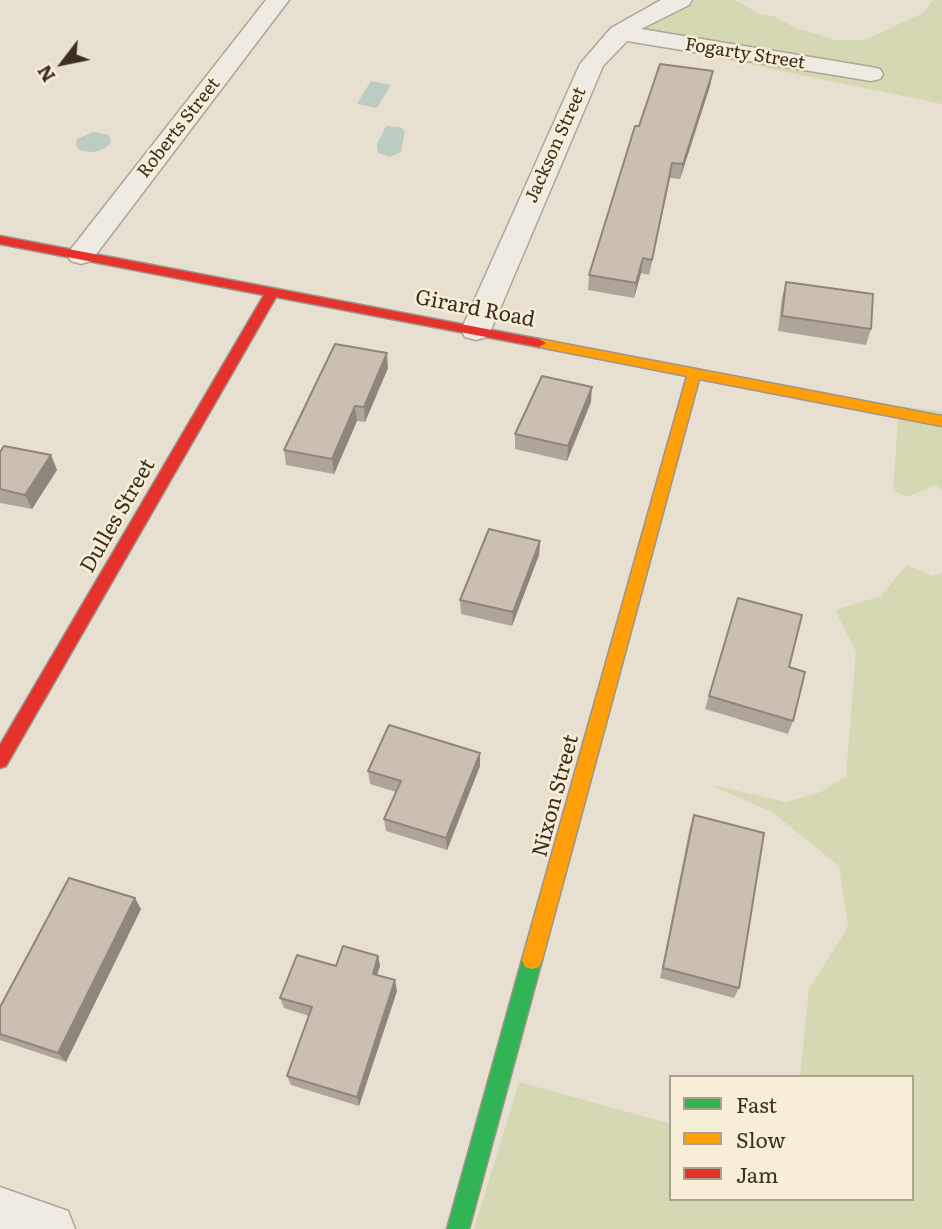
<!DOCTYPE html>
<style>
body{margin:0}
#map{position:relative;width:942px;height:1229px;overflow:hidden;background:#e7e0d1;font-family:Literata,serif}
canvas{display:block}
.legend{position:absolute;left:669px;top:1075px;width:245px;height:126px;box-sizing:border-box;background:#f7eed8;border:2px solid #ada18e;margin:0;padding:9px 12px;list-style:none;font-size:21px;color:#3d2e20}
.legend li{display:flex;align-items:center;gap:14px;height:35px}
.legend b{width:35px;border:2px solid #ada18e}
.north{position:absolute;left:28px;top:28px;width:70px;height:70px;-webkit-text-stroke:5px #f7eed8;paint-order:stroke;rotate:238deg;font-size:19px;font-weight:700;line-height:28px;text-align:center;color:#3d2e20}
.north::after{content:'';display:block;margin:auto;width:24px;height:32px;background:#3d2e20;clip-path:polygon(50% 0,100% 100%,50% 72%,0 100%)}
</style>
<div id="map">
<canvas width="942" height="1229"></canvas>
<ul class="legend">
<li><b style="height:9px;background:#30b455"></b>Fast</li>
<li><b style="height:9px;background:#ff9f0a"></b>Slow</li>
<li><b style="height:9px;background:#e5322d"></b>Jam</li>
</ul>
<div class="north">N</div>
</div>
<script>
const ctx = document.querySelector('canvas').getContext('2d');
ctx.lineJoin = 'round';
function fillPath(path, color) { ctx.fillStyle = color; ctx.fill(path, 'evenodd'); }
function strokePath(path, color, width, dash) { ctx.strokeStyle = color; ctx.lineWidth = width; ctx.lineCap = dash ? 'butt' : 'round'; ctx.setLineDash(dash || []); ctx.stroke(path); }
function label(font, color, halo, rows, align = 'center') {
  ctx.font = font + ' Literata,serif'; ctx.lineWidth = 5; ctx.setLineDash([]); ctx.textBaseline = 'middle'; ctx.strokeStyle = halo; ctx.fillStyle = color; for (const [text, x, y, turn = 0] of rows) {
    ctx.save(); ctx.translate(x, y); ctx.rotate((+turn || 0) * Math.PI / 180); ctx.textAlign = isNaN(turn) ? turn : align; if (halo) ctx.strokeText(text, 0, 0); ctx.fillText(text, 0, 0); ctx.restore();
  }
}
fillPath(new Path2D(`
 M696,0H735L761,15L773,16L794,27L835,40H865L923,13L933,0H942V104L621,38L641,18Z
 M899,406L942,411V490L936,485L906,497L893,490Z
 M907,565L933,576L942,572V1229H474L519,1082L671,1124V1199H912V1077H800L809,989L848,927L839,866L772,812L711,785L786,802L821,792L846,776L856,652L835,610L881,596Z`), '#d6d7b3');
fillPath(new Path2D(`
 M371,81L391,85L377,108L357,104Z
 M386,126L400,127L405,131L401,152L390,157L378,153L377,144Z
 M93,132L109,135L111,142C103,153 90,154 78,149L76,146L77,139Z`), '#bcccc2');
const street = new Path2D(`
 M266,0H289L91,261L81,264L71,261L67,255L71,249Z
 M661,0H692L689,5L641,29L871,67L880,69L883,74L880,79L871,81L627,41L603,66L491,330L487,337L476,340L465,337L461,330L580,64L611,28Z
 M0,1187L68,1211L75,1229H0Z`);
const fast = new Path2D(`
 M532,951L539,953L542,960L469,1229H447L522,960L525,953Z`);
const slow = new Path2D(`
 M539,339L942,416V426L699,379L542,960L539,967L532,969L525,967L522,960L687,376L534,346L532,343Z`);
const jam = new Path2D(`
 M0,236L539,339L546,343L539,347L276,297L6,766L0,768V745L264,295L0,244Z`);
strokePath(street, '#ada599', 3);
strokePath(fast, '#9c958a', 3);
strokePath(slow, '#9c958a', 3);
strokePath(jam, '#9c958a', 3);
fillPath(street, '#efebe3');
fillPath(fast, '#30b455');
fillPath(slow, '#ff9f0a');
fillPath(jam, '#e5322d');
fillPath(new Path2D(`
 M713,71L710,86L680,179L670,178L649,275L641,273L634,298L588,290L589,275Z
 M786,282L871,329L866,345L778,331L782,297Z
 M388,368L365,422L357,421L334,474L286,465L284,450Z
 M591,402L567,461L515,449V434Z
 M0,452L51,455L57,470L32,509L0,503Z
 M540,541L539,555L512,626L461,614L460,600Z
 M738,598L789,667L793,721L788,734L705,709Z
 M480,766L447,850L386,831L384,819L396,792L370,784L368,771Z
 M694,815L739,988L734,998L660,978L690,827Z
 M141,909L66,1062L0,1040V1007Z
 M378,956L380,966L377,975L397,991L359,1106L291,1085L287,1076L309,1016L284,1008L280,998L336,966Z`), '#afa499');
fillPath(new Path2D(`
 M713,71L710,86L680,179L683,164Z
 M672,163L670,178L649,275L652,260Z
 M643,258L641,273L634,298L636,283Z
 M387,353L388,368L365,422L364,407Z
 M592,387L591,402L567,461L568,446Z
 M355,406L357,421L334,474L332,459Z
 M51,455L57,470L32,509L25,495Z
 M540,541L539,555L512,626L513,612Z
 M480,753V766L447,850L446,838Z
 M135,898L141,909L66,1062L58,1053Z
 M378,956L380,966L374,984L373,974Z
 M395,980L397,991L359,1106L357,1097Z`), '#8e867d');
const building = new Path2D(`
 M660,64L713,71L683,164L672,163L652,260L643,258L636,283L589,275L635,126H639Z
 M786,282L873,294L871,329L782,316Z
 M335,344L387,353L364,407L355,406L332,459L284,450Z
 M542,376L592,387L568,446L515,434Z
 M4,446L51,455L25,495L0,489V452Z
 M489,529L540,541L513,612L460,600Z
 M738,598L802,615L789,667L805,672L793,721L709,696Z
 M389,725L480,753L446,838L384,819L401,781L368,771Z
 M694,815L764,833L739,988L663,968Z
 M69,878L135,898L58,1053L0,1034V1007Z
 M343,946L378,956L373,974L395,980L357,1097L287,1076L312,1007L280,998L297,955L336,966Z`);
fillPath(building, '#cbbfb2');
strokePath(building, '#8e867d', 2);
label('18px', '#3d2e20', '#f7eed8', [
 ["Fogarty Street",745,54,9],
 ["Roberts Street",179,128,-52],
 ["Jackson Street",556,145,-66]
]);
label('21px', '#3d2e20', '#f7eed8', [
 ["Girard Road",475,309,11],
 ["Dulles Street",118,516,-60],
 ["Nixon Street",556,796,-75]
]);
</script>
